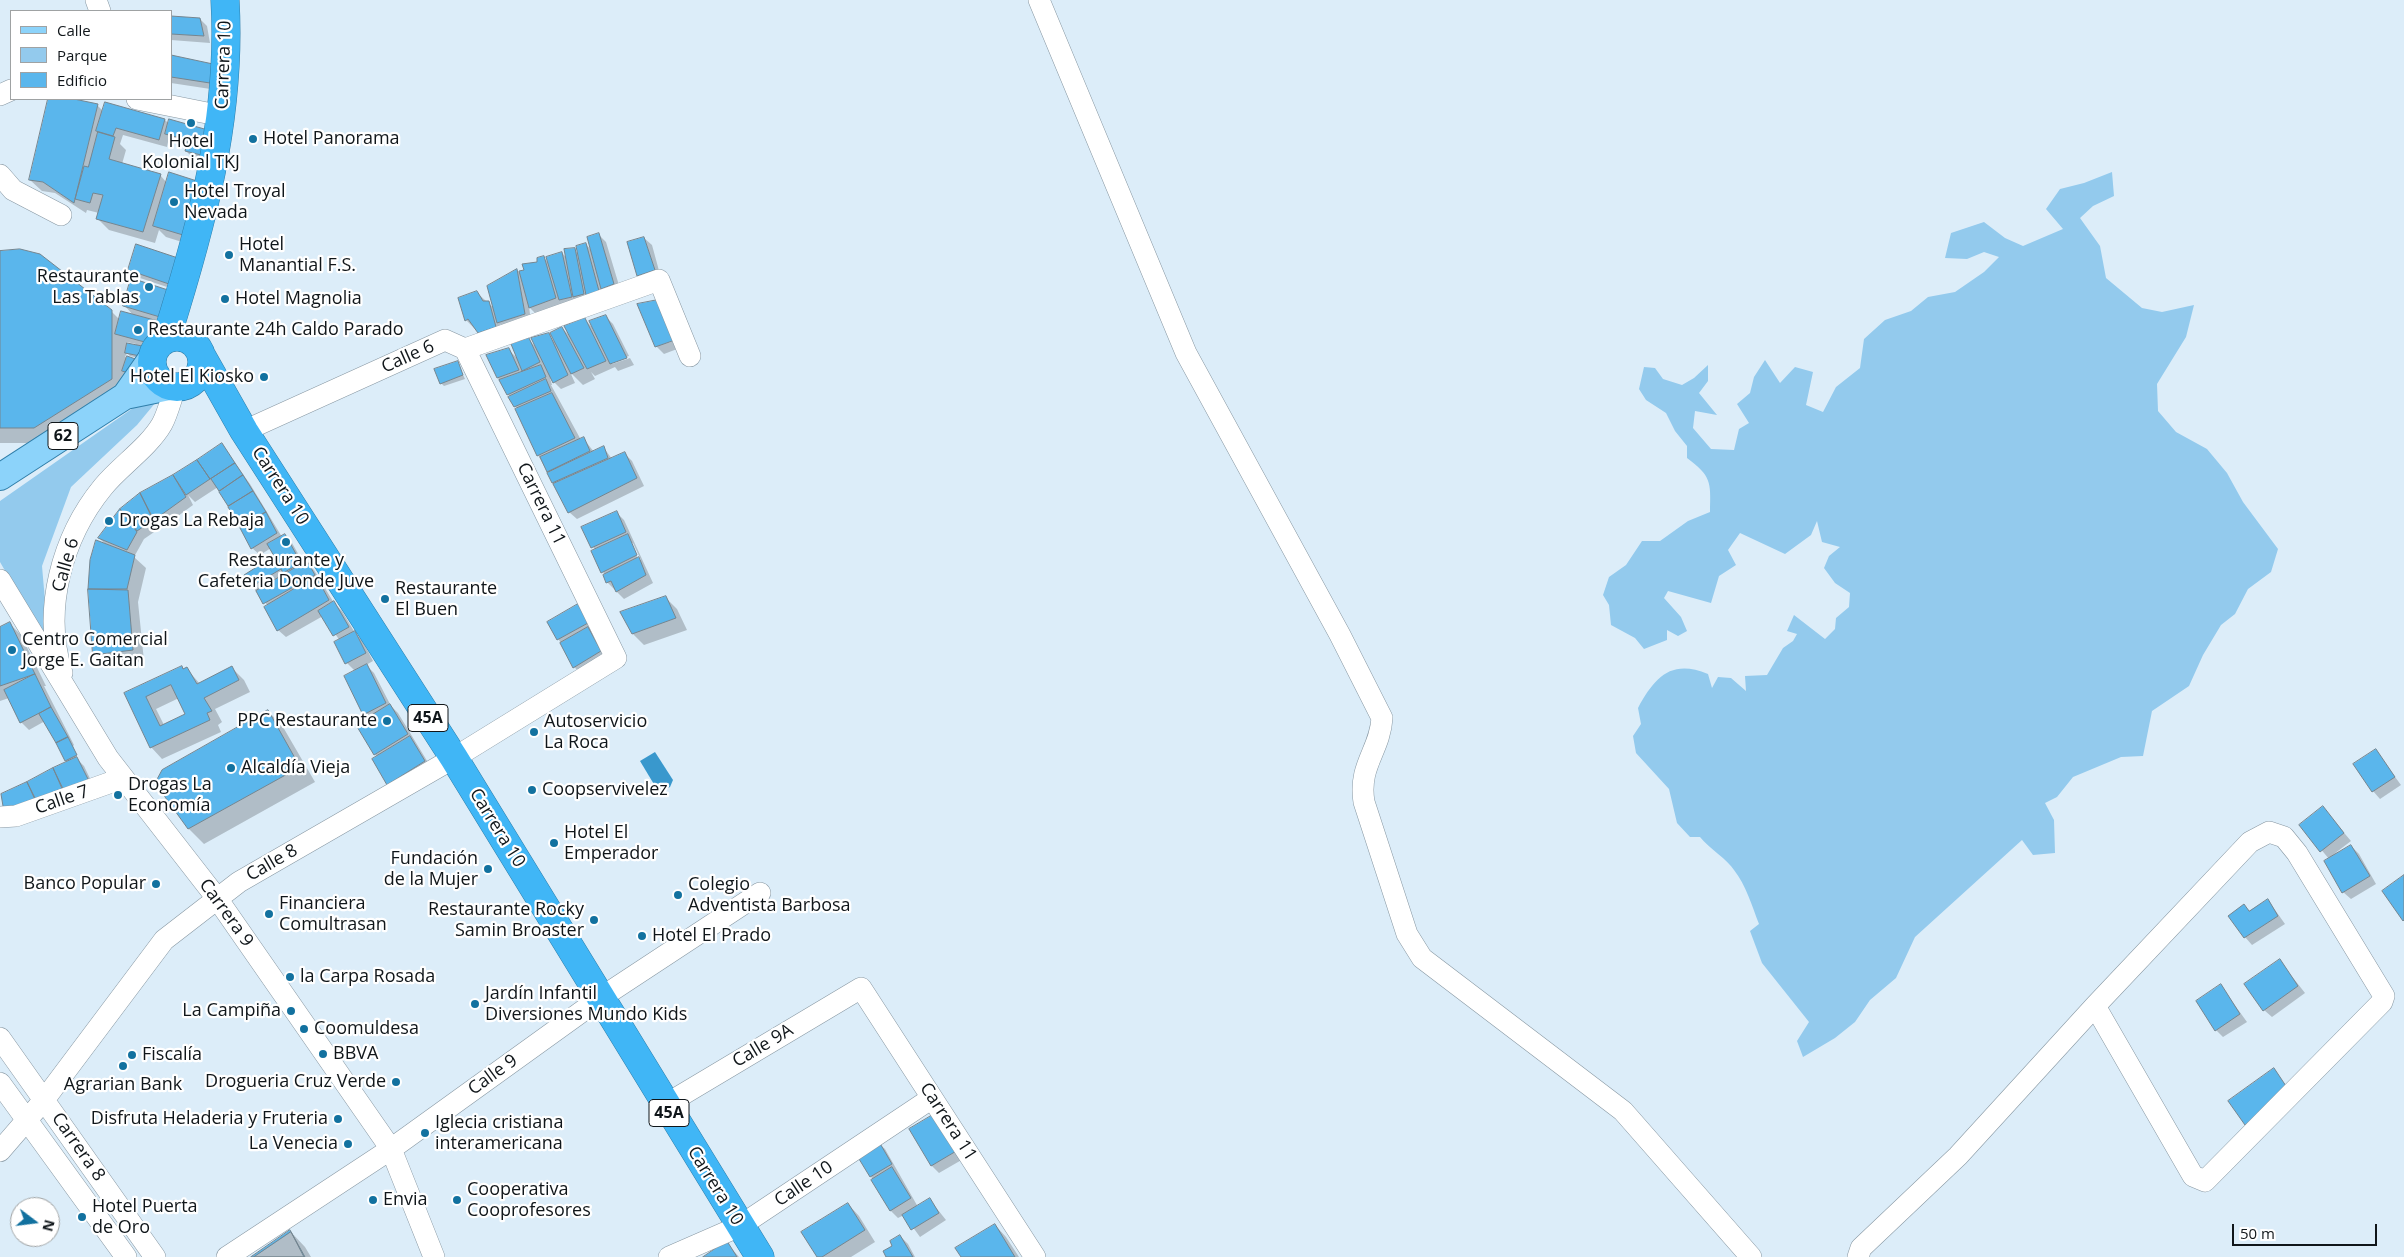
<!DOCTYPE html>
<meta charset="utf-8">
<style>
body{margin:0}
#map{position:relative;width:2404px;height:1257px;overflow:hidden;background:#dcedf9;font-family:"Open Sans",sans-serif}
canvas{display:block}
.legend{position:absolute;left:10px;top:10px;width:162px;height:90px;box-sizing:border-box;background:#fff;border:1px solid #9fa2a3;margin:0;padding:6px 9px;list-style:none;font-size:15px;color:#10161a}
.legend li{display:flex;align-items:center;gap:10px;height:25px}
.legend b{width:25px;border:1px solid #9fa2a3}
.north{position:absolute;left:10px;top:1197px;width:50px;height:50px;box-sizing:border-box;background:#fff;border:1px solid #9fa2a3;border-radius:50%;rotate:105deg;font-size:14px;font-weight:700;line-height:20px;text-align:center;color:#10161a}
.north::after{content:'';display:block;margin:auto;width:18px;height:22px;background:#12719f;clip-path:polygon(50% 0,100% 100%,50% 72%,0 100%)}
.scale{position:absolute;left:2232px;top:1224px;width:145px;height:22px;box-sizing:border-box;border:2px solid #10161a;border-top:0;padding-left:6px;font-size:15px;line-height:18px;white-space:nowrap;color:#10161a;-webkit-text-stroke:4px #fff;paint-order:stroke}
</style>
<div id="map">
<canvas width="2404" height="1257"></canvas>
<ul class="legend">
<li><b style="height:6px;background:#8cd3fa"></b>Calle</li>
<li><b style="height:14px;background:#93caed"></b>Parque</li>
<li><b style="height:14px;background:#5ab6ec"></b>Edificio</li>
</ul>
<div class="north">N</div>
<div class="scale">50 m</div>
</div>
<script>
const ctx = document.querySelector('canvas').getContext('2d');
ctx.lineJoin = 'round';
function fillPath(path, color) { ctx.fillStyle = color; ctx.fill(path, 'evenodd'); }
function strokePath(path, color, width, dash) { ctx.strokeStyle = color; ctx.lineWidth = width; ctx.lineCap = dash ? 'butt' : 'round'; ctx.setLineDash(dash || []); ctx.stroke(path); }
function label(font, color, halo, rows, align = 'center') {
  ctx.font = font + ' "Open Sans",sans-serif'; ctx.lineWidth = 4.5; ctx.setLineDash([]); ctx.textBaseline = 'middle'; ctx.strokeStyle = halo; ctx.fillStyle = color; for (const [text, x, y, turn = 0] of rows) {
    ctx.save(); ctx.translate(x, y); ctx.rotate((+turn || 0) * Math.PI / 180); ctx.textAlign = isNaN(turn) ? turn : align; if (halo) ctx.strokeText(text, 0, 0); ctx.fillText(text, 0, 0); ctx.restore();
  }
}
fillPath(new Path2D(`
 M2112,172L2114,196L2093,206L2080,218L2100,246L2106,278L2142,308L2162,312L2194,305L2186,337L2157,384L2158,411L2176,432L2207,449L2227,473L2243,502L2278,549L2271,572L2248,589L2235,614L2221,625L2203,655L2189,686L2152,711L2143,756L2121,757L2073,777L2057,797L2045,803L2054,820L2055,853L2033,855L2022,840L1915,937L1896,978L1870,1000L1855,1022L1835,1038L1803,1057L1797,1041L1809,1022L1762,963L1750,931L1759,924C1752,906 1746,885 1734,870C1728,860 1709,848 1700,837H1690L1677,823L1669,789L1636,753L1633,736L1641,724L1638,708C1655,677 1671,659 1708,674L1712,688L1718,677L1731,678L1746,691L1745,676L1767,675L1783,648L1793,641L1797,634L1787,631L1794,615L1825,639L1835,629L1836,618L1849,607L1850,593L1835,583L1824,568L1829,556L1840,547L1822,542L1817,521L1811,535L1785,554L1740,533L1728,550L1736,565L1719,576L1711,603L1668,591L1664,598L1681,617L1687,631L1678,636L1667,630V640L1644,649L1635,638L1611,625L1609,605L1603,595L1609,577L1626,565L1642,541H1660L1688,521L1710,512C1711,481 1711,476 1687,458V446L1675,431L1666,413L1646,400L1639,389L1644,367L1655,368L1663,379L1682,385L1694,378L1708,365V381L1699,393L1717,415L1695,411L1693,428L1711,449L1734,450L1739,429L1749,423L1737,404L1750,393L1754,377L1765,360L1780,383L1795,367L1813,372L1806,405L1823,412L1836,387L1860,368L1864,339L1885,320L1911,311L1928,297L1955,292L1984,272L1999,257L1984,252L1967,259L1945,258L1951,233L1984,222L2005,238L2023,246L2063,229L2046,209L2060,189L2084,183Z
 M156,402L137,425L71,487L42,566L49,647L0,562V501L133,408Z`), '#93caed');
fillPath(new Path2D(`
 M655,752L673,780L670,787L661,792L658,791L640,761Z`), '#3998cd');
fillPath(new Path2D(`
 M171,17L200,19L207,26L210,43L171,40Z
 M171,57L212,65L217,90L171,83Z
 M49,99H69L97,105L103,111L165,120L169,124L170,120L216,164L194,159L186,151L188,145L174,141L169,137L167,147L123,135L120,144L126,150L122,164L160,175L167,183L195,246L166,237L159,230L155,243L109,230L98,219L99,213L87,210L86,213L55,193L42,191L30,180Z
 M599,235L606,242L621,292L541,319L529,307L531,321L506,330L500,324L503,334L486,340L466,320L476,292L495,309L517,270L522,275L544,258L550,264L562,253L567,258L574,249L579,254L586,244L591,250Z
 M644,238L652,245L661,278L645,283L638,275Z
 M137,245L176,290L137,277L129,270Z
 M0,252L111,311L120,320L134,316L124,305L132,280L167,324L156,320L165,330L159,351L148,360L130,356L127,353L125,357L140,362L126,394L50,443H0ZM127,342L136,344L135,346L127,344Z
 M605,316L613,324L629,356L612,362V364L630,358L634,365L618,371L615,367L595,376L591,372L595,379L583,385L570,372L575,383L561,389L550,378L552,385H551L581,440L583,438L594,452L604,448L612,459L624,453L632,461L644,486L577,519L569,512L538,455L518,410L498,378L509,350L518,359L529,340L536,347L548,335L556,343L562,328L571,337L585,320L593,328Z
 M682,339L685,346L664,354L656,346Z
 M457,362L465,379L444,386L441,383Z
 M222,445L250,484L282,537L285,536L292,543L304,564L307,563L314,570L334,603L342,611L355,633L362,640L373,661L366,665L374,673L391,706L398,713L432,769L396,791L375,754L369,719L364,714L355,671L347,663L336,643L340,641L323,616L286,637L278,630L268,606L252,586L276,556L271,548L260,555L252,548L218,487L195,502L188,495L193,505L163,527L156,521L160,528L144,539L134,557L146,568L138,602L144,661L106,666L94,655L89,575L107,546L99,538L121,510L141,494L174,477Z
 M617,513L624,520L653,583L624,599L607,582L595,550L582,528ZM630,543H633L641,560L639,561Z
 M665,597L677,609L687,630L644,645L633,634Z
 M578,606L608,659L582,674L574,667L549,622Z
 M9,623L21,635L46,686H44L74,745L73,746L78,760L84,766L95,789L47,813L2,795L67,762L45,721L29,730L21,722L9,698L0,701V628Z
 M182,667L185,670L187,669L200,684L232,668L244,680L250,692L215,709L222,722L218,725L221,732L162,759L151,747L126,694ZM179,698L187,714L164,725L156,709Z
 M268,711L283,727L315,782L204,844L188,828Z
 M2376,751L2401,785L2380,799L2373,791Z
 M2323,808L2351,841L2334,854L2351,846L2359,854L2376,884L2351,899L2343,892L2329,859L2301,825Z
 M2268,900L2285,924L2252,945L2245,937L2244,906L2250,911Z
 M2279,960L2305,993L2272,1017L2264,1010Z
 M2221,986L2247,1022L2223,1037L2216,1030Z
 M936,1114L965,1158L939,1173L932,1166L910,1130Z
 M877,1142L885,1149L918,1207L930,1200L946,1220L920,1237L904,1215L898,1218L891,1211L858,1154Z
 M848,1204L859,1216L875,1242L851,1257H818Z
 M995,1225L1006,1237L1019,1257H962Z
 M290,1231L305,1247L311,1257H253Z
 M900,1236L908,1244L915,1257H888Z
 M727,1243L739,1257H705Z`), '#0003');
const building = new Path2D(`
 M171,16L200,18L204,36L171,34Z
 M171,55L213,64L210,83L171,77Z
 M48,99H74L98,104L74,203L43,182L29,180Z
 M105,102L165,119L159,140L116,128L113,136L96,131Z
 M169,119L215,132L209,157L185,151L188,140L165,134Z
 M98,132L115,137L109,159L161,174L143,232L96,219L103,195L93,193L90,203L75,199L84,166L88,167Z
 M169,172L200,182L183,235L153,226Z
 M599,233L614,284L601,289L587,237Z
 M644,237L655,270L637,276L627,242Z
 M586,243L599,291L586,295L576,246Z
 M136,244L178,258L169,284L128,270Z
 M575,248L584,294L573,297L564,249Z
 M20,249L40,254L112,310V379L34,428H0V251Z
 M562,252L572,297L559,300L546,257Z
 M544,256L556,298L529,308L519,271L524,270L522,264L537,262V258Z
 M517,269L525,314L497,323L487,286Z
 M131,278L168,290L160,317L123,306Z
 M477,291L483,301H489L496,327L478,333L468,319L465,321L458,298Z
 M663,299L678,339L655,347L637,304Z
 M121,311L158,321L152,344L115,334Z
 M606,315L627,358L610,364L589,321Z
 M585,318L606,361L587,369L564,326Z
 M562,327L584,368L571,374L550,333Z
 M549,333L568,375L553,383L531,338Z
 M529,338L540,362L522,371L511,344Z
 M127,343L147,347L145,357L125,353Z
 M509,348L519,370L497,378L486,355Z
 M127,356L141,361L136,375L122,371Z
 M458,361L463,375L440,384L434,369Z
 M541,365L546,377L507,395L499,380Z
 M546,379L551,391L514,407L508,397Z
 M552,393L575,438L537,456L515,409Z
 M584,437L590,451L547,472L540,457Z
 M222,443L235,463L210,479L197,460Z
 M604,446L608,458L552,483L547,473Z
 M625,452L637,478L568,513L553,484Z
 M197,460L210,479L186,495L173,475Z
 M235,463L243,475L219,491L211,479Z
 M173,475L186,497L154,520L140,493Z
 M243,475L253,491L228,506L219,492Z
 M253,491L266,512L240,527L228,507Z
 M140,493L153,520L137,531L120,509Z
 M120,509L137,532L127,550L98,538Z
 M617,511L626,532L591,548L581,527Z
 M266,512L277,533L251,549L240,528Z
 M285,534L301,563L283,573L281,569L251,587L244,575L274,556L267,544Z
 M628,534L637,555L601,573L591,551Z
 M96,540L135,555L127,589H88L90,560Z
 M639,557L646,575L616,592L611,581L606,583L603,575Z
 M307,561L315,575L263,604L256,591Z
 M316,576L329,600L277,631L264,607Z
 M88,589L128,590L133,650L93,655Z
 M666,596L676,618L632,634L620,612Z
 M334,601L349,627L333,636L318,611Z
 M578,604L588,623L557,640L547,622Z
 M10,622L35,674L0,686V627Z
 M588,627L601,651L573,668L560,643Z
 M355,631L366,653L345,664L334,642Z
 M367,664L386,703L363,715L344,676Z
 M182,666L183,669L187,667L197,684L232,666L239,680L204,698L212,711L207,713L210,720L150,748L124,693ZM171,685L185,714L160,726L146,697Z
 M35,674L51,707L20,723L4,690Z
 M390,704L408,734L374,755L356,725Z
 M51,707L68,737L56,743L39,714Z
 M268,710L300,767L188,829L155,783L162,770Z
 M410,736L425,761L387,785L372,759Z
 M68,737L77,755L65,761L56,743Z
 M2376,749L2395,777L2372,792L2353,764Z
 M77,757L89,781L65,793L53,768Z
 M53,768L64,793L39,806L27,782Z
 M27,782L38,806L4,812L1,794Z
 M2323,806L2344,833L2320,852L2299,825Z
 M2351,845L2370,876L2342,893L2324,861Z
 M2404,875V920L2403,921L2382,891Z
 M2268,899L2278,916L2244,938L2228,916L2244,904L2249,911Z
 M2280,959L2298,986L2263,1011L2244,984Z
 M2221,984L2240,1014L2215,1031L2196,1001Z
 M2274,1068L2290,1092L2245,1125L2228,1101Z
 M936,1113L958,1150L931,1166L909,1129Z
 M878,1140L892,1164L870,1177L856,1154Z
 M892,1167L911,1198L890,1211L871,1180Z
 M930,1198L939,1213L911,1230L902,1215Z
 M848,1203L865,1230L822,1257H817L801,1232Z
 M995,1224L1015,1257H961L955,1248Z
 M290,1230L305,1257H251Z
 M291,1232L304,1257H254Z
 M900,1235L913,1257H886L883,1251L892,1246L890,1241Z
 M727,1241L737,1257H703Z`);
fillPath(building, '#5ab6ec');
strokePath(building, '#75858f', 1);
const minor = new Path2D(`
 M96,0L100,11
 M1039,0L1186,353L1340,635L1382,718C1380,751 1358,765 1364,802L1407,934L1422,958L1623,1111L1751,1257
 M0,95L11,90
 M137,99L222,116
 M0,175L13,190L61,215
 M244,431L445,340L465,349L659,280L690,356
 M0,580L108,758L216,897L391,1149L434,1257
 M62,673C42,610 62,537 103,487C120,466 148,448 162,424C168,413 171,399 175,388
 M0,817L16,816L123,778
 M0,1038L155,1257
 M0,1083L126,1257
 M665,1105L861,988L1035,1257
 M0,1151L44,1100L164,940L239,882L454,758L616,658L465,349
 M227,1257L391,1149L602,997L760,893
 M669,1257L740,1226L932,1098
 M1858,1257L1861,1248L1958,1156L2095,1006L2250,842L2269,832L2284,837L2297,853L2384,996L2382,1002L2205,1181L2193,1176L2095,1006`);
const major = new Path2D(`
 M125,396L151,359
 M0,477L125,396L169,387`);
const highway = new Path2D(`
 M152 362a25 25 0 1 1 50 0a25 25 0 1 1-50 0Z
 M166,339C201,228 232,117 225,0
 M201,355L244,431L454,758L760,1257`);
strokePath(minor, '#8797a2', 22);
strokePath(major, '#2f7ea9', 28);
strokePath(highway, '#2f7ea9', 29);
strokePath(minor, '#fff', 21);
strokePath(major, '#8cd3fa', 26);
strokePath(highway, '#40b6f6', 28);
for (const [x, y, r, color] of [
 [191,123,5,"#12719f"],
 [253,139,5,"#12719f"],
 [174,202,5,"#12719f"],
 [229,255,5,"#12719f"],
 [149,287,5,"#12719f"],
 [225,299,5,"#12719f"],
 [138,330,5,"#12719f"],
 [264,377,5,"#12719f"],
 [109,521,5,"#12719f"],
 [286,542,5,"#12719f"],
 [385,599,5,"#12719f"],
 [12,650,5,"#12719f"],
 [387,721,5,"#12719f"],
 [534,732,5,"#12719f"],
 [231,768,5,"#12719f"],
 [532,790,5,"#12719f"],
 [118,795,5,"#12719f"],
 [554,843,5,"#12719f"],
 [488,869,5,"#12719f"],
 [156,884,5,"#12719f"],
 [678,895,5,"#12719f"],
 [269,914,5,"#12719f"],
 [594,920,5,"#12719f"],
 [642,936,5,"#12719f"],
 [290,977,5,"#12719f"],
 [475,1004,5,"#12719f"],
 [291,1011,5,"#12719f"],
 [304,1029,5,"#12719f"],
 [323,1054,5,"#12719f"],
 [132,1055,5,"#12719f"],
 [123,1066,5,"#12719f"],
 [396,1082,5,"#12719f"],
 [338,1119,5,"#12719f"],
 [425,1133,5,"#12719f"],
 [348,1144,5,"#12719f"],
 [373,1200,5,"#12719f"],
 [457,1200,5,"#12719f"],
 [82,1217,5,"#12719f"]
]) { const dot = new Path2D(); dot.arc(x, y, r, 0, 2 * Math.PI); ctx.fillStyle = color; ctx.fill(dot); strokePath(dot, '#fff', 2); }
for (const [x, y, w] of [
 [63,436,30],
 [428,718,40],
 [669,1113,40]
]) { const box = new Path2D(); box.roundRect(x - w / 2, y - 13.5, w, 27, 4); ctx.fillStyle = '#fff'; ctx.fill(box); strokePath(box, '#10161a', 1); }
label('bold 16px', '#10161a', null, [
 ["62",63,436],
 ["45A",428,718],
 ["45A",669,1113]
]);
label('18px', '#10161a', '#fff', [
 ["Carrera 10",224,65,-88],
 ["Calle 6",408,357,-24],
 ["Carrera 10",280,486,57],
 ["Carrera 11",541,504,64],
 ["Calle 6",66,565,-74],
 ["Calle 7",62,800,-19],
 ["Carrera 10",497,828,58],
 ["Calle 8",272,863,-30],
 ["Carrera 9",226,913,54],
 ["Calle 9A",763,1046,-31],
 ["Calle 9",493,1075,-36],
 ["Carrera 11",948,1122,57],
 ["Carrera 8",78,1147,55],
 ["Calle 10",804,1184,-34],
 ["Carrera 10",715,1186,58]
]);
label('18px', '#10161a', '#fff', [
 ["Hotel Panorama",263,139],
 ["Hotel",191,142,"center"],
 ["Kolonial TKJ",191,163,"center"],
 ["Hotel Troyal",184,192],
 ["Nevada",184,213],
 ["Hotel",239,245],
 ["Manantial F.S.",239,266],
 ["Restaurante",139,277,"right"],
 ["Las Tablas",139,298,"right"],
 ["Hotel Magnolia",235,299],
 ["Restaurante 24h Caldo Parado",148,330],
 ["Hotel El Kiosko",254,377,"right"],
 ["Drogas La Rebaja",119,521],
 ["Restaurante y",286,561,"center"],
 ["Cafeteria Donde Juve",286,582,"center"],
 ["Restaurante",395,589],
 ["El Buen",395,610],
 ["Centro Comercial",22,640],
 ["Jorge E. Gaitan",22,661],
 ["PPC Restaurante",377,721,"right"],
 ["Autoservicio",544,722],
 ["La Roca",544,743],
 ["Alcaldía Vieja",241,768],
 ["Drogas La",128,785],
 ["Economía",128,806],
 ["Coopservivelez",542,790],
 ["Hotel El",564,833],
 ["Emperador",564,854],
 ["Fundación",478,859,"right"],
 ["de la Mujer",478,880,"right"],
 ["Banco Popular",146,884,"right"],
 ["Colegio",688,885],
 ["Adventista Barbosa",688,906],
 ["Financiera",279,904],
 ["Comultrasan",279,925],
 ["Restaurante Rocky",584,910,"right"],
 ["Samin Broaster",584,931,"right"],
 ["Hotel El Prado",652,936],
 ["la Carpa Rosada",300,977],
 ["Jardín Infantil",485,994],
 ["Diversiones Mundo Kids",485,1015],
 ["La Campiña",281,1011,"right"],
 ["Coomuldesa",314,1029],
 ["BBVA",333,1054],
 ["Fiscalía",142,1055],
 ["Drogueria Cruz Verde",386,1082,"right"],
 ["Agrarian Bank",123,1085,"center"],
 ["Disfruta Heladeria y Fruteria",328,1119,"right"],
 ["Iglecia cristiana",435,1123],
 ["interamericana",435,1144],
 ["La Venecia",338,1144,"right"],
 ["Cooperativa",467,1190],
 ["Cooprofesores",467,1211],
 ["Envia",383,1200],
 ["Hotel Puerta",92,1207],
 ["de Oro",92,1228]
], 'left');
</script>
